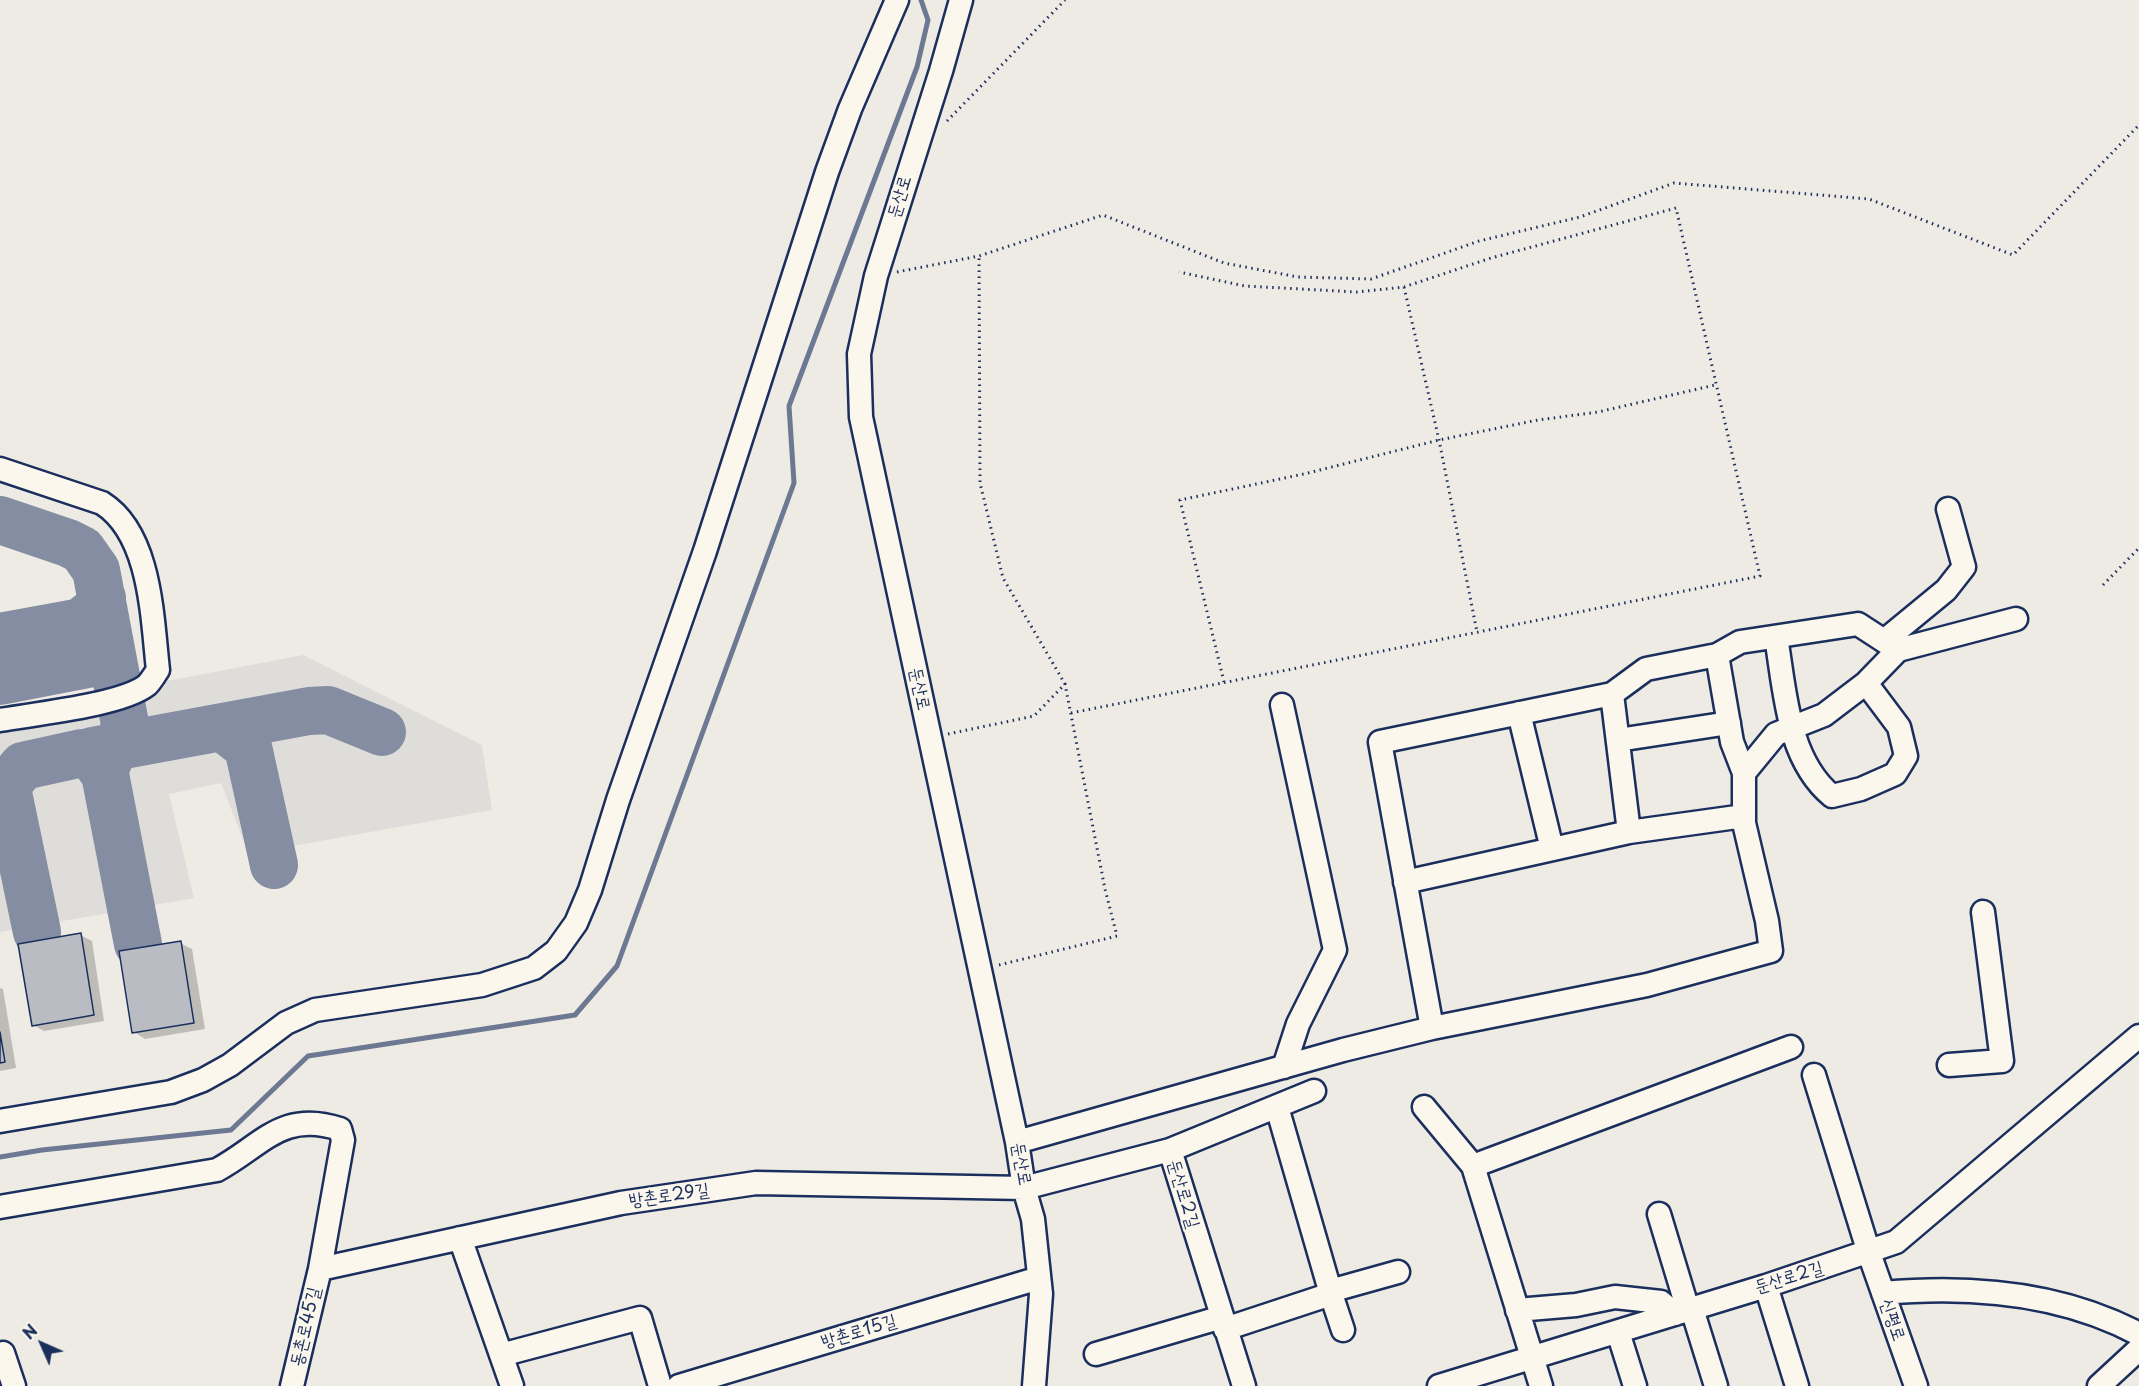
<!DOCTYPE html>
<meta charset="utf-8">
<style>
body{margin:0}
#map{position:relative;width:2139px;height:1386px;overflow:hidden;background:#eeebe4;font-family:"Playpen Sans",sans-serif}
canvas{display:block}
.north{position:absolute;left:12px;top:1314px;width:60px;height:60px;-webkit-text-stroke:4px #fbf7ec;paint-order:stroke;rotate:315deg;font-size:16px;font-weight:700;line-height:24px;text-align:center;color:#1b2f5e}
.north::after{content:'';display:block;margin:auto;width:21px;height:27px;background:#1b2f5e;clip-path:polygon(50% 0,100% 100%,50% 72%,0 100%)}
</style>
<div id="map">
<canvas width="2139" height="1386"></canvas>
<div class="north">N</div>
</div>
<script>
const ctx = document.querySelector('canvas').getContext('2d');
ctx.lineJoin = 'round';
function fillPath(path, color) { ctx.fillStyle = color; ctx.fill(path, 'evenodd'); }
function strokePath(path, color, width, dash) { ctx.strokeStyle = color; ctx.lineWidth = width; ctx.lineCap = dash ? 'butt' : 'round'; ctx.setLineDash(dash || []); ctx.stroke(path); }
function label(font, color, halo, rows, align = 'center') {
  ctx.font = font + ' "Playpen Sans","Poor Story",sans-serif'; ctx.lineWidth = 4.5; ctx.setLineDash([]); ctx.textBaseline = 'middle'; ctx.strokeStyle = halo; ctx.fillStyle = color; for (const [text, x, y, turn = 0] of rows) {
    ctx.save(); ctx.translate(x, y); ctx.rotate((+turn || 0) * Math.PI / 180); ctx.textAlign = isNaN(turn) ? turn : align; if (halo) ctx.strokeText(text, 0, 0); ctx.fillText(text, 0, 0); ctx.restore();
  }
}
fillPath(new Path2D(`
 M303,655L482,745L492,810L249,854L221,783L169,794L194,898L0,932V713Z`), '#deddda');
fillPath(new Path2D(`
 M80,935L92,941L104,1021L44,1031L33,1025Z
 M180,943L192,949L205,1029L145,1039L134,1032Z
 M0,988L3,989L16,1068L0,1071Z`), '#0003');
strokePath(new Path2D(`
 M0,1157L42,1150L231,1130L308,1056L575,1015L617,966L794,483L789,406L917,67L928,20L921,0`), '#6d7892', 5);
strokePath(new Path2D(`
 M0,520L68,543L82,550L96,570L125,724C123,743 106,754 105,774L138,944
 M0,637L81,622L97,609L102,598
 M0,681L93,663L105,657L110,646
 M222,727L309,711L328,710L382,732
 M92,751L222,727L248,747L274,865
 M37,932L8,793L10,781L23,766L82,753L94,759L105,774`), '#848da1', 48);
const building = new Path2D(`
 M81,933L94,1015L32,1026L18,944Z
 M181,941L194,1023L132,1033L119,951Z
 M0,1032L5,1062L0,1063Z`);
fillPath(building, '#b9bcc3');
strokePath(building, '#1b2f5e', 1.5);
const minor = new Path2D(`
 M961,0L941,71L876,276L859,354L861,417L1017,1142L1024,1188L1033,1219L1041,1294L1034,1386
 M0,469L102,503C151,534 152,617 158,670C155,674 151,681 147,685C122,705 34,714 0,720
 M1776,637C1785,690 1787,759 1832,796L1861,789L1895,774L1906,756L1899,727L1866,683
 M1884,641L1946,590L1964,567L1948,509
 M1717,655L1732,742L1744,773
 M1612,694L1629,832L1744,816
 M1282,705L1335,950L1298,1024L1284,1067
 M1519,713L1552,849
 M1618,740L1729,723
 M1405,882L1629,832
 M1432,1028L1380,742L1612,694L1646,669L1717,655L1740,642L1858,624L1898,650
 M1949,1065L2002,1061L1983,912
 M1814,1075L1869,1253L1916,1386
 M1277,1107L1331,1294
 M1424,1107L1473,1166L1541,1386
 M0,1121L171,1092L203,1080L230,1065L286,1023L315,1010L482,985L534,968L556,951L576,923L590,890L618,800L705,551L827,172L850,109L897,0
 M1017,1142L1343,1050L1432,1028L1647,985L1771,951L1767,921L1744,823V773L1776,734L1824,715L1866,683L1898,650L2016,619
 M1170,1150L1244,1386
 M1473,1166L1791,1047
 M0,1207L217,1170C263,1145 282,1110 340,1129L343,1140L320,1269L292,1386
 M1659,1214L1688,1310
 M460,1238L512,1386
 M320,1269L621,1203L756,1183L1024,1188L1170,1150L1314,1091
 M1766,1286L1797,1386
 M1330,1291L1398,1272
 M1883,1293C1971,1285 2060,1292 2139,1334
 M1692,1309L1716,1386
 M1517,1310L1576,1305L1615,1297L1661,1302L1675,1314
 M1225,1329L1331,1294L1343,1330
 M1618,1332L1635,1386
 M3,1353L14,1386
 M1096,1354L1222,1317
 M501,1355L640,1318L660,1386
 M679,1386L1039,1278
 M1439,1386L1766,1286L1896,1242L2139,1036
 M2099,1386L2139,1349`);
strokePath(minor, '#1b2f5e', 27);
strokePath(new Path2D(`
 M947,121L1065,0
 M897,272L979,256L1103,215L1224,263L1298,277L1371,279L1479,241L1580,217L1674,183L1869,199L2013,255L2139,125
 M1404,287L1439,440L1477,632
 M2103,585L2139,548
 M1224,682L1180,500L1304,474L1439,440L1538,420L1598,412L1715,385
 M1071,713L1760,576L1676,208L1491,258L1404,287L1357,292L1245,286L1179,272
 M948,734L1034,716L1065,684L1003,578L980,483L979,256
 M999,965L1117,936L1105,889L1065,684`), '#1b2f5e', 3, [1.5, 4.5]);
strokePath(minor, '#fbf7ec', 22);
label('18px', '#1b2f5e', '#fbf7ec', [
 ["둔산로",900,197,-73],
 ["둔산로",919,689,78],
 ["둔산로",1021,1164,80],
 ["둔산로2길",1183,1194,73],
 ["방촌로29길",669,1196,-8],
 ["둔산로2길",1789,1278,-17],
 ["신평로",1892,1320,71],
 ["동촌로45길",306,1327,-77],
 ["방촌로15길",859,1332,-17]
]);
</script>
